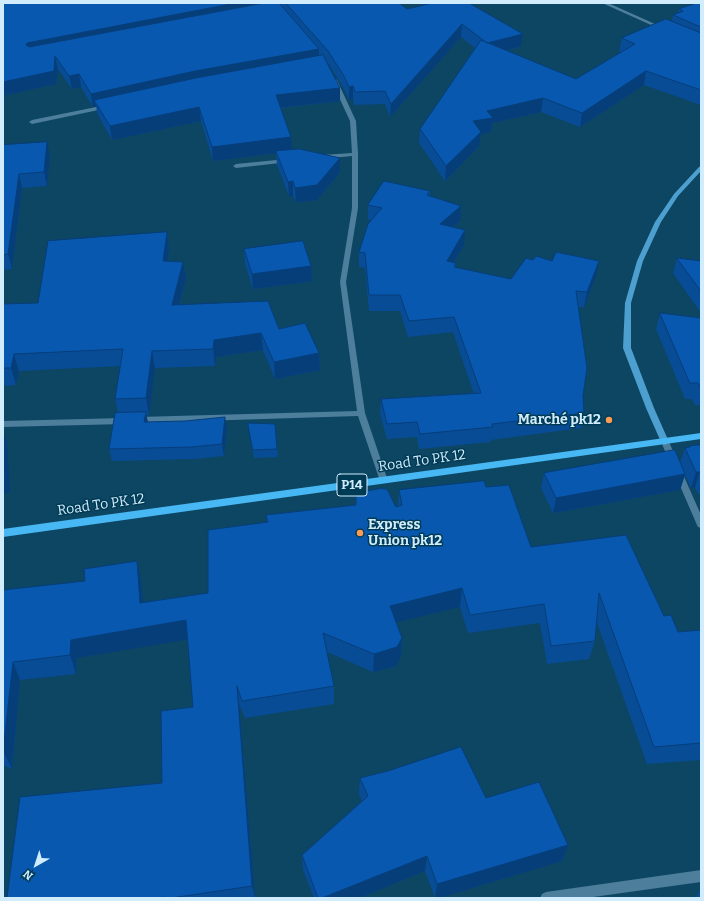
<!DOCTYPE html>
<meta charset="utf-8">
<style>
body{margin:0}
#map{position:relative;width:704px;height:901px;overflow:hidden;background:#0d4662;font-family:Bitter,serif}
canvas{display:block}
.frame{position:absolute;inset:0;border:4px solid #d1ecfd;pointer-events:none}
.north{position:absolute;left:16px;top:845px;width:40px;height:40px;-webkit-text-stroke:3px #003b56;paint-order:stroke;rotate:219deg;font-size:11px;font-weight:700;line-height:16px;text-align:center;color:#d1ecfd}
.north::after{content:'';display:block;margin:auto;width:14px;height:18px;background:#d1ecfd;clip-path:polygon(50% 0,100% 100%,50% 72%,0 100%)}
</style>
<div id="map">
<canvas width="704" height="901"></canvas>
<div class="frame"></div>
<div class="north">N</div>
</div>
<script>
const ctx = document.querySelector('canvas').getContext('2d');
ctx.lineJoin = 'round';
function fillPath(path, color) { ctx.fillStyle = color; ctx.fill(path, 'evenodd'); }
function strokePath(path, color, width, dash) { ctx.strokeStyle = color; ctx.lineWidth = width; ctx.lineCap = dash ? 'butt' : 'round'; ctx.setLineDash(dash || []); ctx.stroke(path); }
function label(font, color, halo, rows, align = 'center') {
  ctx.font = font + ' Bitter,serif'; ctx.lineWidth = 3; ctx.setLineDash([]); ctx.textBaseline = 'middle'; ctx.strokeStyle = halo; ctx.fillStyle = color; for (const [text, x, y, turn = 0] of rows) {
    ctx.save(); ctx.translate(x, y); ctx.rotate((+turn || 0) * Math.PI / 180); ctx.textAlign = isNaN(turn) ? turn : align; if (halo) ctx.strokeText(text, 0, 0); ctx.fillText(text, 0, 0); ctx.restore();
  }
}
fillPath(new Path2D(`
 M602,3H608L664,28L660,29Z
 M334,78L337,80L356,121L358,154V208L346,282L365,413L388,481L387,483H381L380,481L358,416L138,423L134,420L138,417L357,411L340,282L352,208V156L322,159L319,157L322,155L352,153L350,121L331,80Z
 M106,105L108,106V108L32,124L29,122L32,120Z
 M287,159L290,161L289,162L236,168L233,166L236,164Z
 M124,418L128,421L124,424L3,427V421Z
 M665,439L669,442L677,460L676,462L673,463L669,460L661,442Z
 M678,469L682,472L701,515V528L698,527L697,525L674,472Z
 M701,870V882L586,898H540L542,894L546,892Z`), '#4d7e9b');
fillPath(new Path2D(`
 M701,166V171L678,196L661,222L643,261L631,303V348L654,408L669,442L665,445L661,442L646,408L623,348L625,303L637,261L655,222L674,194L699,167Z`), '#4c9fce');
fillPath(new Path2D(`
 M701,433V439L3,537V529Z`), '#48b8f5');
fillPath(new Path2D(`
 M3,3H399L407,9L421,6V3H469L521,46L506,51L576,79L621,52H619L622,38L672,21L673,15L678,13L679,9L701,3V105L644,85L580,127L541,112L492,123L491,132L481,134L479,146L445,181L419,143L420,129L475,48L461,37L390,117L385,104L354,105L353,99L349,100L344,89L328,63L326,60L340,101L281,108L292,150L340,158V172L317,200L296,202L293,196H289L277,165L276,153L213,161L201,121L112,140L97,113L96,106L93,107L81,87L72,89L58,69L56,84L6,95L3,100Z
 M3,145L50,156L47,186L22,188L12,269L3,270Z
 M430,191V196L461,206L460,221L453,227L464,245L454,263H456V268L511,279L596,276L584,307H578L583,396L584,413L581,428L491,440V442L419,449L417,437L387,439L380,414L381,399L474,394L453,332L408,337L400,311H369L365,268L359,267V252L372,220H368V205Z
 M167,232L169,248L168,261L183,262L186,278L179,305L279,329L319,353L320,370L275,379L263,350L216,357L215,366L155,368L149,415H146L148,422L227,429L224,456L194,459L112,461L109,449L118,413L115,399L120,366L19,371L16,385L3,386V304L38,303Z
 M244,249L311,266L312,281L253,289L245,264Z
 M677,258L701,261V313L673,273Z
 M660,313L701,318V405H695L692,399H685L656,329Z
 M248,423L275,424L278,457L254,458L249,431Z
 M701,445V494H698L695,487L691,488L685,475L680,490L553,513L541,488L544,473L680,463L685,448H689L690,446Z
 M486,487L531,547L664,616L678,632L701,630V760L647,764L596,620L595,641L589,659L547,664L540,623L468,633L460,607L396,622L402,638L401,656L396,666L373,672L327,652L334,686V704L245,718L239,704L255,898H7L162,783L193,707L188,639L77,658L76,674L20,680L12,769L3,765V590L85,581L137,561L141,580L143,602L208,593L267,522L266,515L356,505V493L383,489L396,507H398L399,490Z
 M360,778L486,798L568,845L562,861L439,898H435L425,871L359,898H314L303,870L302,855L362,801L359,794Z
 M701,889V898H696V897Z`), '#084c96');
fillPath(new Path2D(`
 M236,3H273L30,56L26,45L27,43Z
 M462,24L461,37L390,117L391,104Z
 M523,34L521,46L486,56L487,43Z
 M319,49V62L94,100L96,106L93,107L91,94L195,71Z
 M55,56L58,69L56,84L6,95L3,100V82Z
 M646,71L644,85L580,127L582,113Z
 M79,74L81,87L72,89L69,76Z
 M353,86V99L349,100V87Z
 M340,88V101L277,108L276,95Z
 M543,98L541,112L492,123L491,132L481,134L479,146L445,181L446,166L473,121L487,111Z
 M199,107L201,121L112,140L110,126Z
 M291,137L292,151H276V153L213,161L212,147Z
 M47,142L50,156L47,186L44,172Z
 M340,158V172L317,200L296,202L295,188Z
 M19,174L22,188L12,269L8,254Z
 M293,181V196H289L288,182Z
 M461,206L460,221L439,239L440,224Z
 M465,230L464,245L446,276L447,261Z
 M167,232L169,248L166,278L163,261Z
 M599,261L596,276L584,307L587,292Z
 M183,262L186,278L174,322L172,305Z
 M311,266L312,281L253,289L252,274Z
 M261,333L263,350L216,357L215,366L213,349L214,340Z
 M152,351L155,368L149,415L146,398Z
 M319,353L320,370L275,379L274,362Z
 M14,354L19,371L16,385L11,368Z
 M146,412L148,424L144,422Z
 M225,417L227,429L224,456L222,444Z
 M3,431L7,442L10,492L3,494Z
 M696,472H700L695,487L691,488Z
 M685,474L680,490L553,513L556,498Z
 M137,561L141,580L145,621L140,603Z
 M462,588L460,607L389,624L390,606Z
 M186,620L190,639L77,658L76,674L70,655L71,640Z
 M402,638L401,656L396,666L373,672L374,654Z
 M13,662L20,680L12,769L3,751Z
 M237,686L239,704L255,898L252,886Z
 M568,845L562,861L439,898H435L437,884Z
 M427,856L425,871L359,898H322Z`), '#063e7a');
const building = new Path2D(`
 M3,3H236L27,43L26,45L29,47L264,3H279L319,49L195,71L91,94L79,74L69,76L55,56L54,71L3,82Z
 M286,3H399L407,9L433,3H469L523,34L487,43L462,24L391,104L385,91L355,92L353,86L349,87L344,76L328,51Z
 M697,3H701V27L673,15L683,11L679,9Z
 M666,19L701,33V90L646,71L582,113L543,98L487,111L493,118L473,121L481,132L446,166L420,129L481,40L576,79L635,44L622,38Z
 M323,55L340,88L276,95L291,137L212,147L199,107L110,126L94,100L196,78Z
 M47,142L44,172L19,174L8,254L3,255V145Z
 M300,149L340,158L317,185L295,188L293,181L288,182L276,151Z
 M384,181L430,191L427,195L461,206L440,224L465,230L447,261L456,263L454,267L511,279L526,258L533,260L536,256L552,261L556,252L599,261L587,292L576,291L587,368L583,396L584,413L492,424L493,427L420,434L417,422L387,424L381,399L481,393L454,317L409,321L400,295H369L365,253L359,252L368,224L382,208L368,205Z
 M167,232L163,261L183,262L172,305L268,301L279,329L305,323L319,353L274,362L261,333L214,340L213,349L152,351L146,398L115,399L123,349L14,354L11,368H3V304L38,303L48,241Z
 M303,241L311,266L252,274L244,249Z
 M677,258L701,261V291Z
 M660,313L701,318V389L698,383H690Z
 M146,412L144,422L185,421L225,417L222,444L192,447L109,449L115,413Z
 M248,423L275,424L277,449L253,450Z
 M701,445V473L700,472H696L685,448L690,447V446Z
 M3,447L5,477L3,478Z
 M675,450L685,474L556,498L544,473Z
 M484,481L486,487L509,485L531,547L626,535L664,616L671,615L678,632L701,630V743L654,747L599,593L595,641L551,646L544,604L470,615L462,588L390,606L402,638L397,647L374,654L323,633L334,686L242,701L237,686L252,886L171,898H164V897L157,898H7L20,797L162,783L161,711L193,707L186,620L71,640L70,655L13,662L3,751V590L85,581L84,569L137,561L140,603L208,593V530L268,522L266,515L356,505V493L383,488V489H387L396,507L402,505L399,490Z
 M461,747L486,798L539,782L568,845L437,884L427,856L322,898H318L302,855L368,796L360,778L388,771Z`);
fillPath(building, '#0958af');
strokePath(building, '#063e7a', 1);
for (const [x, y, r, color] of [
 [609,420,4,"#fc9d53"],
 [360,533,4,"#fc9d53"]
]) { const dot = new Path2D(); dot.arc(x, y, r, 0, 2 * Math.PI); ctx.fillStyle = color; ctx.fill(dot); strokePath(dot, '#003b56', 1.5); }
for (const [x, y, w] of [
 [352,485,30]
]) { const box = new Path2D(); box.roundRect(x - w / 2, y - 11, w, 22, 3); ctx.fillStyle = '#003b56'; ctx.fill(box); strokePath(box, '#d1ecfd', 1); }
label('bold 13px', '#d1ecfd', null, [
 ["P14",352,485]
]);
label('bold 14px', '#d1ecfd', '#003b56', [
 ["Marché pk12",601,420],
 ["Express",368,525,"left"],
 ["Union pk12",368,541,"left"]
], 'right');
label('14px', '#d1ecfd', '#003b56', [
 ["Road To PK 12",422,461,-8],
 ["Road To PK 12",101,505,-8]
]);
</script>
